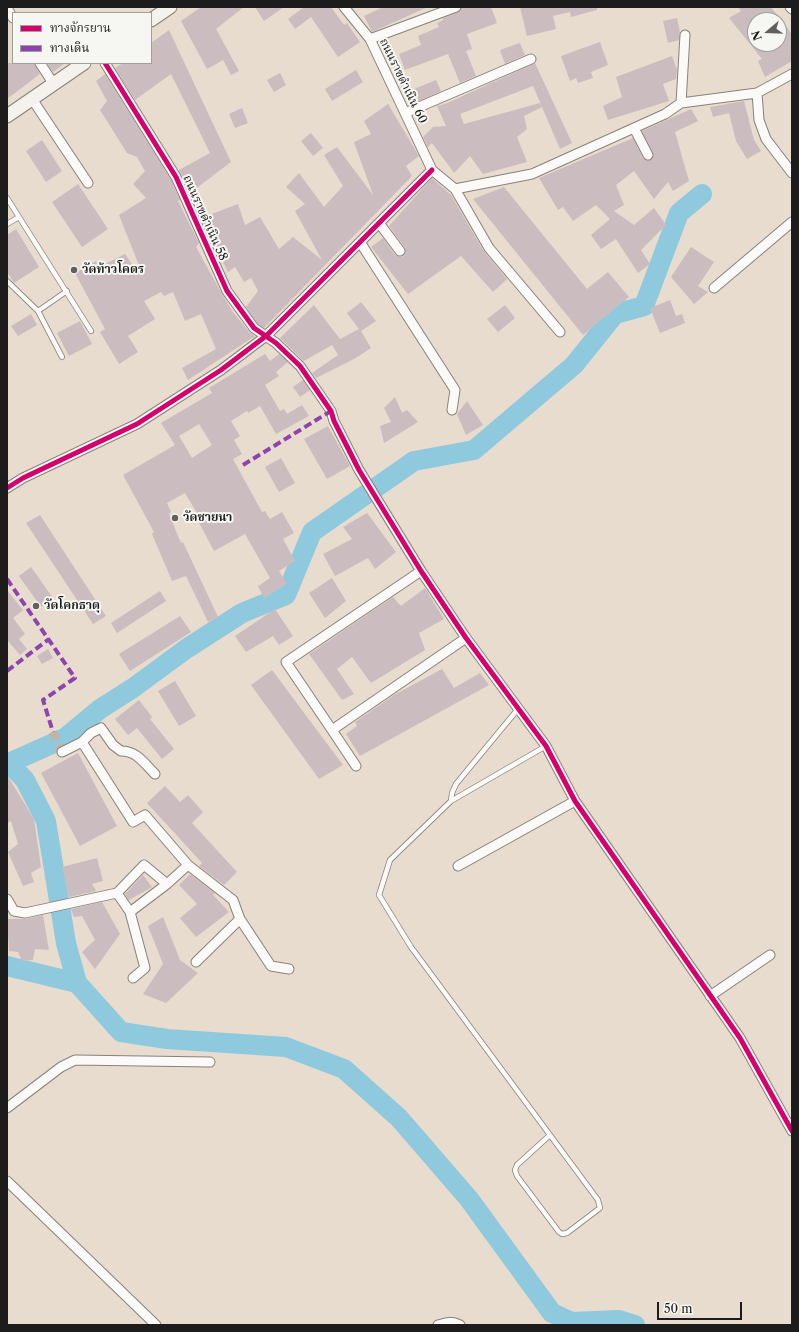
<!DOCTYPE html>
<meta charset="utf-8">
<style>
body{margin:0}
#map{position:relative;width:799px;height:1332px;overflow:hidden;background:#e7dccd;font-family:"Libre Caslon Text","Noto Serif Thai",serif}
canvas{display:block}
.frame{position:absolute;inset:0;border:8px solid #1c1c1c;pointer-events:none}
.legend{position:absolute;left:12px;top:12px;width:140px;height:52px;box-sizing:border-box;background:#f6f6f2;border:1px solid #9f9f9c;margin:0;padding:5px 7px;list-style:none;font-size:12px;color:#1c1c1c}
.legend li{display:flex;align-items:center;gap:8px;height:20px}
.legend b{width:20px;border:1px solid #9f9f9c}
.north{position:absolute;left:747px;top:12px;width:40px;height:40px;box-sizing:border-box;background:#f6f6f2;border:1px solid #9f9f9c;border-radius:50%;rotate:251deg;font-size:11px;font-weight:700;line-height:16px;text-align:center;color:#1c1c1c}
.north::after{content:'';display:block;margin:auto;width:14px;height:18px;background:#635f5a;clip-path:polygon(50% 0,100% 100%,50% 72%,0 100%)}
.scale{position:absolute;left:657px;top:1302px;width:85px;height:18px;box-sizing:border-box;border:2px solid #1c1c1c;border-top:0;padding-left:5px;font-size:12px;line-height:14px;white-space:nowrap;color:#1c1c1c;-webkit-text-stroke:3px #f6f6f2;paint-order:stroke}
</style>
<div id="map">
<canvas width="799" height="1332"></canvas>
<div class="frame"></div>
<ul class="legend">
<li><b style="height:5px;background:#d6006c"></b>ทางจักรยาน</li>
<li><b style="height:5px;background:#8e44ad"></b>ทางเดิน</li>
</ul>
<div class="north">N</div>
<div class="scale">50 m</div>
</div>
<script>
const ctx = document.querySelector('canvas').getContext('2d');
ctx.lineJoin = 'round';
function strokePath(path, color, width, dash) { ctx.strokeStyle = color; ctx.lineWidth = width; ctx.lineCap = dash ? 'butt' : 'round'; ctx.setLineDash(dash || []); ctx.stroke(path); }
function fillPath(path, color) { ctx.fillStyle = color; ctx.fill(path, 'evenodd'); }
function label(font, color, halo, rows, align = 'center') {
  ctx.font = font + ' "Libre Caslon Text","Noto Serif Thai",serif'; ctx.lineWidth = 4; ctx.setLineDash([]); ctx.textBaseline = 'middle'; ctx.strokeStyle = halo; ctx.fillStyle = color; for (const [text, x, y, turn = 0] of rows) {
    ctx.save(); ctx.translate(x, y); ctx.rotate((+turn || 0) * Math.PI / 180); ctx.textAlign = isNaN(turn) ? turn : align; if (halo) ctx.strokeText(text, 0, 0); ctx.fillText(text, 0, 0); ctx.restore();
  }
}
strokePath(new Path2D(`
 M7,760L9,763`), '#8fc9de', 3.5);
strokePath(new Path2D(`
 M7,966L77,983
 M635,1325L619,1320L572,1322L552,1313L469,1199L399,1118L344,1069L286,1047L167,1039L121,1032L77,983L66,943L46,821L25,780L9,763L65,738L100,709L133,688L186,649L242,613L286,595L312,532L414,461L474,450L574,365L615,314L644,306L679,213L702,194`), '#8fc9de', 20);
fillPath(new Path2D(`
 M201,7H244L216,29L239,71L231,75L223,60L207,69L181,21Z
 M255,7H284L264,21Z
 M304,7H331L344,25L347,23L360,42L338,57L311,17L295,29L288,19Z
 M383,7H428L372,32L364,16Z
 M462,7H491L497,23L467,34L472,49L466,51L476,76L460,83L448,54L405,70L399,54L421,45L418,36L439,27L437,23L443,20V18L458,12Z
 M520,7H597V10L571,17L570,12L553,16L556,29L527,36Z
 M738,7H771L792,34V61L765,77L758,61L762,59L729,18L741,11ZM755,20H779V44H755Z
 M677,18L680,32L679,40L668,43L663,21Z
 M169,30L231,162L190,193L179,170L210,153L171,74L135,100L115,68L123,63H151V43Z
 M600,42L608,65L591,72L593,78L578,83L576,78L570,81L561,56Z
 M520,43L525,55L505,64L500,50Z
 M672,56L677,70L676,79L663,84L669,101L608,120L603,106L622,97L616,77Z
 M7,63H34L40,74L7,99Z
 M47,63H65L53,72Z
 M535,63L572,143L560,149L533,86L460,114L464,124L540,103L542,107L524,116L527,129L517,137L527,162L483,174L470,156L454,173L432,143L428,147L423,137L433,127L446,126L437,106L445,104Z
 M356,70L363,82L332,101L325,89Z
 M280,73L286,85L274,92L267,80Z
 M105,74L171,180L180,200L178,201L199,243L196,247L222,294L233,312L249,332L255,336L188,380L182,368L216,349L201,314L185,321L173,292L164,296L161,292L144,301L155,319L128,336L138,352L119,364L100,332L105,329L75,273L96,261L99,267L125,254L136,270L140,268L119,215L146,198L133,184L145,171L137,157L127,153L100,110L107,101L96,81Z
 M436,80L441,91L419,101L414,89Z
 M744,101L754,140L761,151L747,159L736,141L729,113L713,117L710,107Z
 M388,104L419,156L406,166L412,176L264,328L258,324L246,307L258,291L251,278L244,282L235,267L228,272L201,218L238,204L245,225L260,217L279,249L293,237L322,260L295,211L305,204L286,187L299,173L324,207L343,186L324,155L337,147L373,195L354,142L371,134L364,121Z
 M242,108L248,123L235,128L229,114Z
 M691,109L698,121L675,132L689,181L673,191L668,182L654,199L634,171L616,185L624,205L614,211L634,225L654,208L666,225L641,250L650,264L638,273L616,239L601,249L591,235L610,219L596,205L573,221L563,207L558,210L539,178L633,138L643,158L650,160L653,158V153L642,131Z
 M311,133L323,148L313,156L301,141Z
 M42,140L62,171L46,182L26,151Z
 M432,178L451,195L483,250L507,279L493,292L461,256L408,294L371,247L383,238L395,255L400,257L404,256L405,248L389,226Z
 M78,184L108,229L82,247L52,202Z
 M504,187L587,289L608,272L629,297L583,335L473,199Z
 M16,229L39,267L14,283L7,272V235Z
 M691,247L714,262L698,286L708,292L694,304L671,277Z
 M670,300L676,316L682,314L685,323L660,333L650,308Z
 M361,302L376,321L361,331L371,348L354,359L316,378L312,373L338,355L332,345L304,361L280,338L314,305L340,339L359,329L347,313Z
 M505,305L515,318L498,332L487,319Z
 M31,314L37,325L18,336L11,326Z
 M80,321L92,344L69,356L57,333Z
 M265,354L270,361L279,354L288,362L276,372L279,376L265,385L280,411L284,409L287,414L302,405L309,416L276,434L260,406L248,413L247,411L231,421L240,436L234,440L242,454L233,459L262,512L265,511L270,519L282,512L294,533L283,539L295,561L279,571L287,584L264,598L258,586L270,578L245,534L214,551L197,519L200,518L185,493L167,503L171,512L169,514L181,543L183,542L218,617L208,622L186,576L172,581L152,534L154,532L123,475L175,445L161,423L212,393L209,388ZM199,424L212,445L192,458L179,436Z
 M303,380L310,390L300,397L293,387Z
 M395,397L402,413L407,410L418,422L384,443L380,426L391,422L384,408Z
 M467,401L483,425L466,435L457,414Z
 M328,426L350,466L327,479L304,439Z
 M281,458L295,483L279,492L265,467Z
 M367,513L396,552L375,569L368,558L335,576L323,554L352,539L343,527Z
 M40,515L106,616L93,624L26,523Z
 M31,567L53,598L41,607L19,576Z
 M332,578L346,601L325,618L309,593Z
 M425,588L444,619L419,633L425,650L371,683L352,657L337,669L354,694L342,700L309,654L393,597L401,606Z
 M7,590L23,610L13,618L25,634L19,639L27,649L20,655L7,640Z
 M160,591L166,601L117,633L111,623Z
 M275,609L293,636L279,645L273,636L246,652L235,636Z
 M180,616L191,632L130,671L119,654Z
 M48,649L53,658L42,664L37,656Z
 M442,669L454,688L480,673L489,685L360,756L346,734L357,726L355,722L394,695Z
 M272,670L343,765L319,779L251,685Z
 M175,681L196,716L179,726L158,691Z
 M139,700L152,717L150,719L174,749L162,759L137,728L128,735L115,719Z
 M78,753L117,826L80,846L41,773Z
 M7,775L34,819L41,867L31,873L34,882L23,886L8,852L18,844L11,821L7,823Z
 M165,786L180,802L188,795L203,812L192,823L237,872L224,885L199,866L202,863L147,803Z
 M97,858L103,881L92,884L96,891L69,897L62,867Z
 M190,874L215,893L213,895L229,912L196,937L180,918L197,904L179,885Z
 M143,875L152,887L129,900L125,894Z
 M102,902L120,934L95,969L82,952L95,940L82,916L74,917L71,909Z
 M43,915L49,950L35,949L33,960L22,961L18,952L9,951L7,919H26Z
 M163,917L180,960L198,973L166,1003L143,994L163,964L148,926Z`), '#cbbdbf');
strokePath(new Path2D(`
 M53,732L62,752`), '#beb6aa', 9, [9, 4.5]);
const lane = new Path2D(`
 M7,198L91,331
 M7,224L19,217
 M7,281L38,311L62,357
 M38,311L67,291
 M546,746L451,801L390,860L379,895L411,947L598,1200L600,1208L567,1233L562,1234L559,1232L517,1176L515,1170L517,1165L550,1135
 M451,801L452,793L456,784L518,709`);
const street = new Path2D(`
 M344,7L370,39L432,170L455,189L489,248L560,332
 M790,7L792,9
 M7,8L13,18
 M370,39L456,7
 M40,63L53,83
 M105,63L176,177L227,291L254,328L276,343L300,366L331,411L334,421L359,470L421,571L466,638L546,746L575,801L740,1038L792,1131
 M757,93L759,120L766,139L792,173
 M32,99L88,183
 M681,103L685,35
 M405,113L531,59
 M634,128L648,155
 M455,189L532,174L665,114L681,103L757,93L792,74
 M379,223L400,251
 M360,242L455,390L452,410
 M714,288L792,222
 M7,488L23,478L137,424L221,370L266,336L432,170
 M421,571L286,662L332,730L466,638
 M332,730L356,766
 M82,742L91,733L101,728L113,745L121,751C137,751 144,763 155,774
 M62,752L82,742L133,822L145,815L188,865L167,884L144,865L117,893L130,912L167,884
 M188,865L233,900L240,919L271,966L289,969
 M458,866L575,801
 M7,899L14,911L25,913L117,893
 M130,912L145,968L133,978
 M196,962L240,919
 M710,996L770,955
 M7,1108L61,1067L75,1060L210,1062
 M7,1181L156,1325
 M438,1325C447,1322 452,1321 460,1325`);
const secondary = new Path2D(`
 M151,20L170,7
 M7,116L84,63`);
strokePath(lane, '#88827a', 6);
strokePath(street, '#88827a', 11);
strokePath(secondary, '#88827a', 15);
strokePath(lane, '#fbfaf8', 4.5);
strokePath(street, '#fbfaf8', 9);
strokePath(secondary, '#f5f1ec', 13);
strokePath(new Path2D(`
 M243,465L331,411
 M7,579L75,678L43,700L53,732
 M7,671L49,639`), '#8e44ad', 4, [8, 4]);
strokePath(new Path2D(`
 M105,63L176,177L227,291L254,328L276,343L300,366L331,411L334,421L359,470L421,571L466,638L546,746L575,801L740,1038L792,1131
 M7,488L23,478L137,424L221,370L266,336L432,170`), '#d6006c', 5);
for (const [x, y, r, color] of [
 [74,270,4,"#635f5a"],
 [175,518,4,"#635f5a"],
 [36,606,4,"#635f5a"]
]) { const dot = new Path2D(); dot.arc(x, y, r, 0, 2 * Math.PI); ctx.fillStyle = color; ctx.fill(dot); strokePath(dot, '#f6f6f2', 1.5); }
label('12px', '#1c1c1c', '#f6f6f2', [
 ["ถนนราขดำเนิน 60",403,81,64],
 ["ถนนราขดำเนิน 58",205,218,66]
]);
label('bold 12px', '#1c1c1c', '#f6f6f2', [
 ["วัดท้าวโคตร",82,270],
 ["วัดชายนา",183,518],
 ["วัดโคกธาตุ",44,606]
], 'left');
</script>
